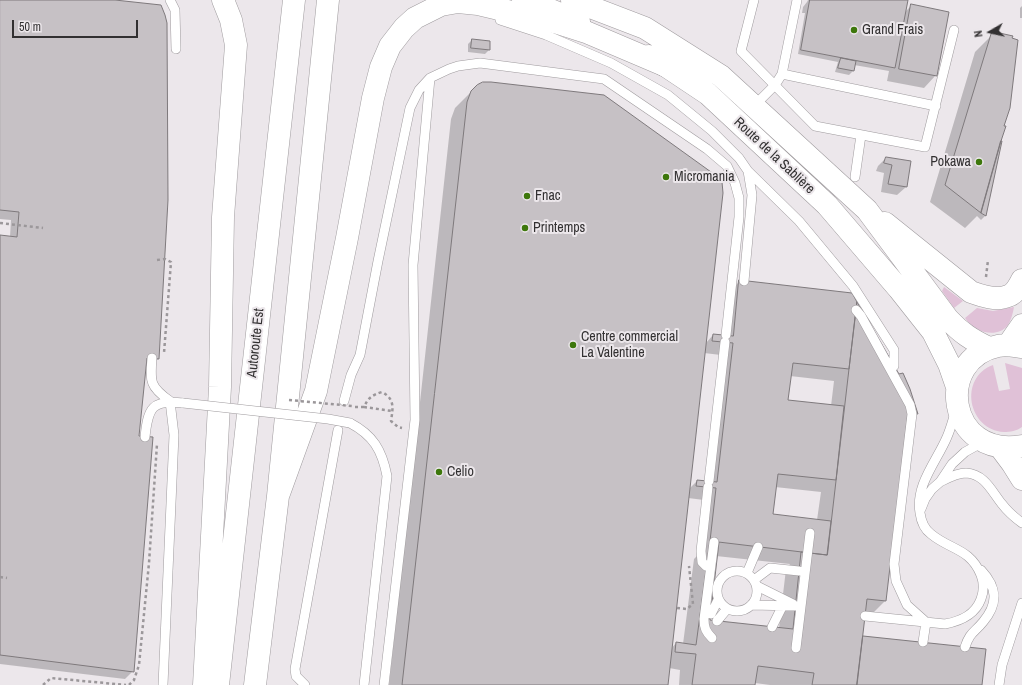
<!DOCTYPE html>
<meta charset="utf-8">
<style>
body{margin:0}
#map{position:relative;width:1022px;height:685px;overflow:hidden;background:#ece7eb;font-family:"Archivo Narrow",sans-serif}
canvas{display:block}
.north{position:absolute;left:970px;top:12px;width:40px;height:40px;-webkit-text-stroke:3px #ece7eb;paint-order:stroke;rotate:261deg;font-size:11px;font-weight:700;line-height:16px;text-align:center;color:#323031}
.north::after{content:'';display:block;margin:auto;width:14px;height:18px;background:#323031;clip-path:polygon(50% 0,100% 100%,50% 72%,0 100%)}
.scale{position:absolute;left:12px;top:20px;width:126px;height:18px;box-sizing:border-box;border:2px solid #323031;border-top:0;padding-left:5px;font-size:12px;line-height:14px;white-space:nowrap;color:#323031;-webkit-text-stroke:3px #ece7eb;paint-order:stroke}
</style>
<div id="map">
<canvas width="1022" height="685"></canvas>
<div class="north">N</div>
<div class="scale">50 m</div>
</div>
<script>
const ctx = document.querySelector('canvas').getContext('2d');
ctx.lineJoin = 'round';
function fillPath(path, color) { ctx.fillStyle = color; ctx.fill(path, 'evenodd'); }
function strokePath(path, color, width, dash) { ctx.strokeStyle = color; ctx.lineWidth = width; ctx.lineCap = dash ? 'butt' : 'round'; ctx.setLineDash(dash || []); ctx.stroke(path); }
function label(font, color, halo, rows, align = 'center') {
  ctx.font = font + ' "Archivo Narrow",sans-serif'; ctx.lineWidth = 4; ctx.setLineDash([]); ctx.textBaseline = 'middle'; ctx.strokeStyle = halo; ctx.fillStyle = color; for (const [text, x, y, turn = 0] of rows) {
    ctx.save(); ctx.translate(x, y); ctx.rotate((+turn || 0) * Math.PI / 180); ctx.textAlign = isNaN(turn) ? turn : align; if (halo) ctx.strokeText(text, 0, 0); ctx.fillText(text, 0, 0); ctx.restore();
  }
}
fillPath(new Path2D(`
 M944,287L963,301L954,308L942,291Z
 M1014,307C1013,313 1011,320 1008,325C996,340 973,331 965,318L977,308L993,311Z
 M1005,363L1022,368V427C1017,431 1010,432 1004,432C968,430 958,378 993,365L999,391L1010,389Z`), '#e0c1d7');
fillPath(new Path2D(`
 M0,0H106L158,359L150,367L145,366L138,437L133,671L125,679L0,664V236L10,237L11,220L0,219Z
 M808,0H907L905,12L911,6L936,75L924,88L887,81L889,71L854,65L853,71L849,75L835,72L838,62L798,54L805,13H802L803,7L807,2Z
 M1022,6V18H1020V8Z
 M992,35L998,155L985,216L981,220L977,216L965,228L930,202L975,52Z
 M472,40L489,42V50L485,54L468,52V44Z
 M477,86L706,343L713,335L722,336L727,294L740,281L856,303L898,375L909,389L916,414L905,426L885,601L869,617L864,616L862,636L985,650L981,685H770L755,683L754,685H679L680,670L669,668L667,685H389L451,119L455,108ZM704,353L721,355L707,482L697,481L689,489ZM790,376L834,381L831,406L787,401ZM775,487L821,492L817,520L772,515ZM688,498L704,500L698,555L694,559L683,644L676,643L671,649ZM716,556L790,564L786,569L779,628L709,621Z
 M886,158L910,162L906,187L897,195L881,192L884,173L876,171L878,166Z`), '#0003');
const building = new Path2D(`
 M0,0H115L161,5L165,15L167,23L168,200L159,359L147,358L139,436L153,437L134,672L0,655V235L17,237L19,212L0,210Z
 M810,0H908L895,68L801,50Z
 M911,4L949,12L937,76L899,69Z
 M995,32L1013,36L1012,38L1018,40L1010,108L1004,126H1006L1001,141L981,213L945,185L991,34Z
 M472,39L490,41V50L471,48Z
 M841,58L856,61L854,71L838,68Z
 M483,82H491L604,95L718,177L722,182L723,193L668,685H402L467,102L471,91L477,85Z
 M1001,141H1002L986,216L981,213Z
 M886,157L911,161L907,187L888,184L892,165L884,163Z
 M739,280L852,293L857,302L849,369L793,363L788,400L844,406L836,480L778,474L773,514L831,521L827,555L710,541L716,488L696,486L697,480L717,482L733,343L712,341L713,334L733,336Z
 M857,302L899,374L903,373L910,389L918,414L908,413L886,601L867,599L857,685H812L814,673L758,666L755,685H692L696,654L675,652L676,642L696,645L710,541L719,542L710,620L793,629L801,552L827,555Z
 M863,636L986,649L982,685H857Z`);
fillPath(building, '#c6c1c5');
strokePath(building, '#7e797c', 1);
const lane = new Path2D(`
 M170,0L175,10L176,49
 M754,0L741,51L815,126L925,147L954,30
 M500,20L546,35L611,63L668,95L712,131L739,158L748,171L752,195L744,281
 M782,74L936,106
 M754,106L775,85L782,74L797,0
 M748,171L799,221L853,286L894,350V366
 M855,177L861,135
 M856,310L861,316L910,405L912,414L894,564L896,581L907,605L926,622L923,642
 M152,358C150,382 150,387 170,401L174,435L163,685
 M344,401L351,375L360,355L378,261L410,108L419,90L430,78L449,69L458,66L480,63L604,79L707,149L727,166L735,183L739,198V217L726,335
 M350,423C373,435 382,450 387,476L364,685
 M145,437C148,408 152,399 183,403
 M709,481L725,342
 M940,482C948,478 957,473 966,473C985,474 992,492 1002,504C1008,512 1014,517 1022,523
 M921,509L925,499L932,489L940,482L952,464L965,452L983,442
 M706,566L702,562L701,551L708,487
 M717 591a20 20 0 1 1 40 0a20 20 0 1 1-40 0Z
 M747,573L758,547
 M754,580L770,568L799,571
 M757,586L793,604
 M751,605L796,606
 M711,614L718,600
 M865,616L945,624C961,621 975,615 981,599C984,591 984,583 981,575C970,548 950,550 931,534C924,529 921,520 920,513C915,485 937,461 947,437C951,428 953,419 956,410
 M717,621L727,609
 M772,627L783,605
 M712,638C706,632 704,628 704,619L714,542
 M965,647C970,632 974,633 983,622C999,603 997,587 981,570
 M796,648L810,533
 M305,685L296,676L295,669L338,430
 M384,685L415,420L413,265L430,78
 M999,685L1002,665L1022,603`);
const secondary = new Path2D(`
 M523,0L534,3L579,22
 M572,0L645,28L721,76L867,210L948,319C961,333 972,340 989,348
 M649,56L666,66L708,94L827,205L899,289L933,332L949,364L957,387
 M885,223L971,292C982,296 997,301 1008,296C1015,294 1019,286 1022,280
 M1008,345L1022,325
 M1022,347C1014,346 1006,344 998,346C934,359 947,459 1022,446
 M1000,447L1012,463L1022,479`);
const highway = new Path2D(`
 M278,496L316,391L347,238L373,98L381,67L390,46L404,28L415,18L441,5L458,2L478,4L558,23L586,32L666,66
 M204,685L220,387L223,217L236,45L231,20L223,0
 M218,685L294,0
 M255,685L278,496L328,0`);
strokePath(lane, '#9f9b9e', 10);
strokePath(secondary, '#9f9b9e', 23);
strokePath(highway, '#9f9b9e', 23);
strokePath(new Path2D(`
 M0,223L43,228
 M157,260L165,259L171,262L164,353
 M986,277L988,260
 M355,407H364C368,398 372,395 382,392C395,399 393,408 391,421L398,427L402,428
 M364,407L392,411
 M0,577L7,578
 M677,608L687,609L693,604L689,566
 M43,685L51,678L126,685
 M129,685L134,680L139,665L149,563L157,444`), '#9b979a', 2.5, [3, 3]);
strokePath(lane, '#fff', 9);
strokePath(secondary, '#fff', 22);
strokePath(highway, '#fff', 22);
const laneBridge = new Path2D(`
 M183,403L328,419L350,423`);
strokePath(laneBridge, '#9f9b9e', 10, []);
strokePath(new Path2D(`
 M289,400L352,406`), '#9b979a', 2.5, [3, 3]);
strokePath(laneBridge, '#fff', 9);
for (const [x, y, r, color] of [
 [854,30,4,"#3d770b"],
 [979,162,4,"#3d770b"],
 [666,177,4,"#3d770b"],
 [527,196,4,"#3d770b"],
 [525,228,4,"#3d770b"],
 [573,345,4,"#3d770b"],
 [439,472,4,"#3d770b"]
]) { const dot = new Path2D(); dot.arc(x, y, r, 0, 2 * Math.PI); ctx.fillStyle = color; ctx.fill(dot); strokePath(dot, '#ece7eb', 1.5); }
label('14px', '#323031', '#ece7eb', [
 ["Grand Frais",862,30],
 ["Pokawa",971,162,"right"],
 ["Micromania",674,177],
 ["Fnac",535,196],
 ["Printemps",533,228],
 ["Centre commercial",581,337],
 ["La Valentine",581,353],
 ["Celio",447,472]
], 'left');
label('14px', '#323031', '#ece7eb', [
 ["Route de la Sablière",774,156,43],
 ["Autoroute Est",256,343,-84]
]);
</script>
